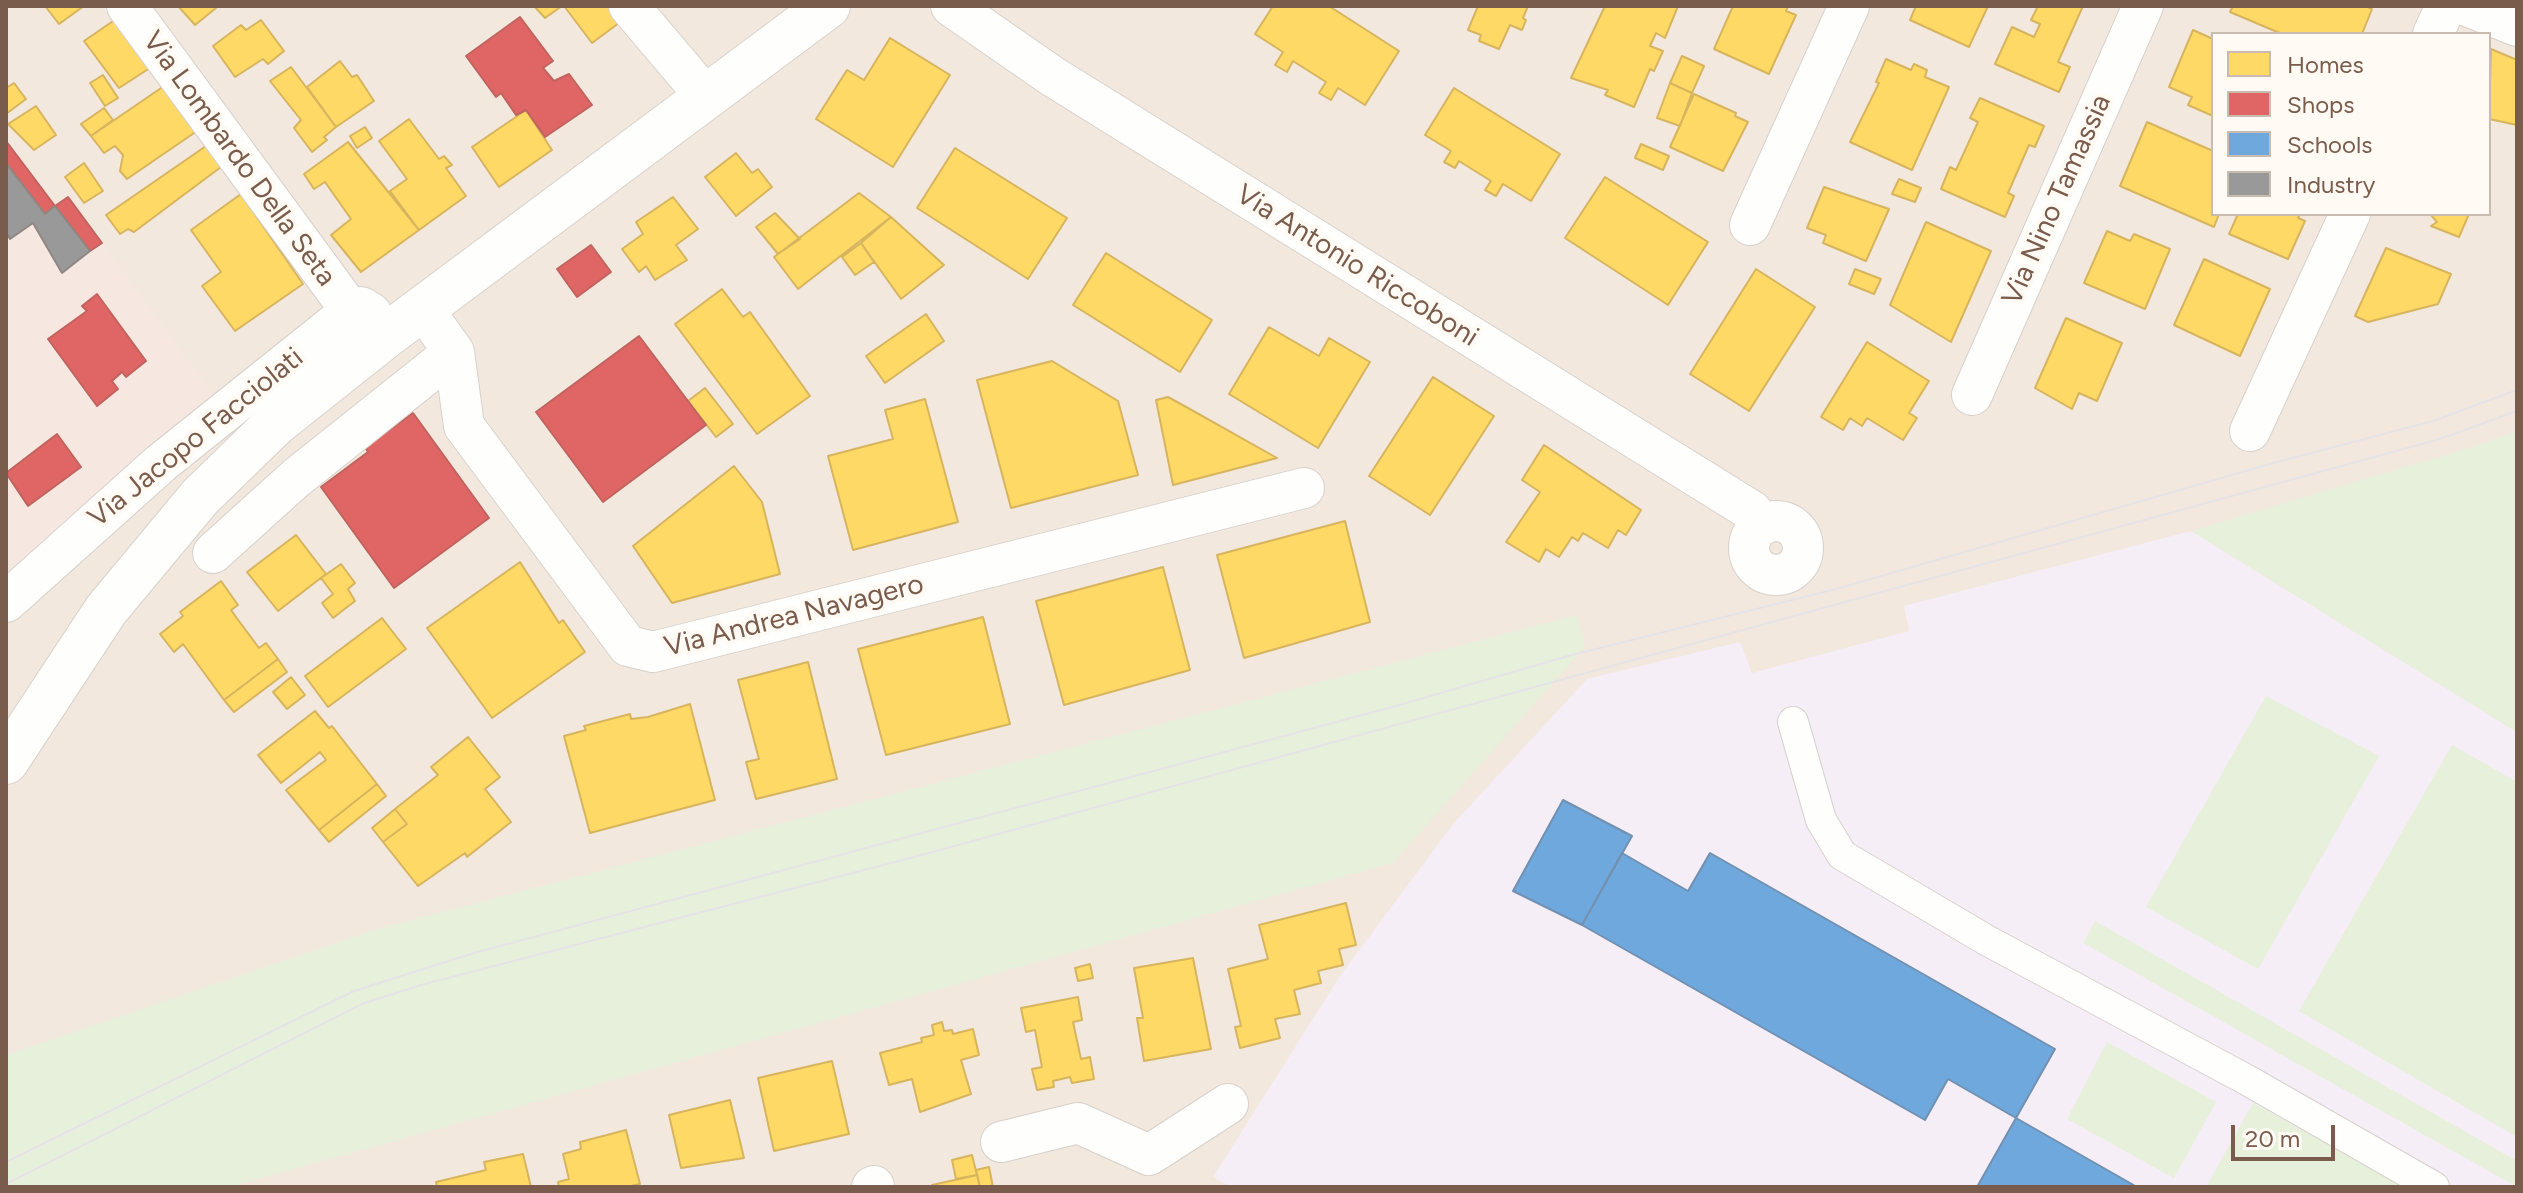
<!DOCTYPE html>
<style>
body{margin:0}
#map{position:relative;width:2523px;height:1193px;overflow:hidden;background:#f9f5f0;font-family:Figtree,sans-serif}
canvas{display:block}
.frame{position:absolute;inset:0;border:8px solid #7a5c4d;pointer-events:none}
.legend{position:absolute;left:2211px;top:32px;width:280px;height:184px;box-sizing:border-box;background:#fffaf3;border:2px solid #cabbb1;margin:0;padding:10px 14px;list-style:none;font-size:24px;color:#7a5c4d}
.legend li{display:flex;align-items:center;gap:16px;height:40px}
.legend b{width:40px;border:2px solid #cabbb1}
.scale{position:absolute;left:2231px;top:1125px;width:104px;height:36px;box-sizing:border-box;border:4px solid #7a5c4d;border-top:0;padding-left:10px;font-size:24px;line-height:28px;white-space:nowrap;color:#7a5c4d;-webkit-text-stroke:6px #fffaf3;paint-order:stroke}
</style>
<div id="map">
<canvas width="2523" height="1193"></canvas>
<div class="frame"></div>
<ul class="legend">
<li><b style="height:22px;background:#ffd966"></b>Homes</li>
<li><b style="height:22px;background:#e06666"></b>Shops</li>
<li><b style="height:22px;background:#6fa8dc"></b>Schools</li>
<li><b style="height:22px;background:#999"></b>Industry</li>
</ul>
<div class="scale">20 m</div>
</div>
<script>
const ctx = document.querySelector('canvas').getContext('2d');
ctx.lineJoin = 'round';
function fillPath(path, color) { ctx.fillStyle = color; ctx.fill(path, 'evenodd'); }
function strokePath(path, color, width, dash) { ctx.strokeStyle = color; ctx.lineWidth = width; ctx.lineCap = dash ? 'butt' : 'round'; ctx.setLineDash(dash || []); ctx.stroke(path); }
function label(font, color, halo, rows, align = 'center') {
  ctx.font = font + ' Figtree,sans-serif'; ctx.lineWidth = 8; ctx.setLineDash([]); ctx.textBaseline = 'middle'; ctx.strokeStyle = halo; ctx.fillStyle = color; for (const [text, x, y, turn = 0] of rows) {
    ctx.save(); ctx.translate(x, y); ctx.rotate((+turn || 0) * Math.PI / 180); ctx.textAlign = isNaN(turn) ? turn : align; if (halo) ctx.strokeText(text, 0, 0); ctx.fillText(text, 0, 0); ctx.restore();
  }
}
fillPath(new Path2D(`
 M6,6H2517V1187H6ZM2213,34H2489V214H2213Z`), '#f2e8de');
fillPath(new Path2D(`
 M6,140L55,205L68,197L215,396L18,570L6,553Z`), '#f6e8e1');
fillPath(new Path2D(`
 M2191,531L2517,732V1187H1232L1213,1177L1340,976L1453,824L1587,679L1740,642L1752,673L1909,631L1904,606Z`), '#f6eef6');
fillPath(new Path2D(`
 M2517,431V732L2191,531L2476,446Z
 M1577,615L1585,647L1393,863L229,1187H6V1055L374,930Z
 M2266,696L2379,756L2258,969L2146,907Z
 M2452,745L2517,782V1137L2299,1011Z
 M2095,921L2517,1161V1187L2090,947L2083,943Z
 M2107,1042L2216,1102L2174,1178L2067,1119Z
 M2253,1103L2405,1187H2206Z`), '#e7f0db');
const homes = new Path2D(`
 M45,6H84L59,24Z
 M178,6H214L216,8L195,25Z
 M534,6H562L545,18Z
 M564,6H625L631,14L592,43Z
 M1273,6H1329L1399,51L1365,105L1338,88L1331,100L1319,93L1326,82L1293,61L1287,72L1275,65L1283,52L1255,34Z
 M1478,6H1528L1523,18L1526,20L1522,30L1510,25L1499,49L1479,41L1481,35L1468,30Z
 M1605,6H1678L1665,38L1656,33L1650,46L1663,51L1654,71L1650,69L1634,107L1605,95L1608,90L1571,78Z
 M1733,6H1788L1786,11L1796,15L1769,74L1714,49Z
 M1916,6H1988L1969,47L1910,20Z
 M2038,6H2083L2058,62L2070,67L2059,92L1995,64L2012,27L2034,37L2040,24L2031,20Z
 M2233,6H2365L2372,9L2362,34H2282L2230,12Z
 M119,17L153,66L119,88L84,41Z
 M261,20L284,51L268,64L263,59L235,77L213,46L241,25L246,30Z
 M2193,30L2213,39V116L2188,105L2192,97L2169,87Z
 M890,38L950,75L893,167L816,119L847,70L864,80Z
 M2491,49L2517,60V125L2489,119Z
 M1682,56L1704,66L1692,93L1670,83Z
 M1886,59L1911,70L1914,64L1927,70L1925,77L1949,87L1912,170L1850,142L1879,83L1876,82Z
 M340,61L352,77L357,75L374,101L336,127L307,87Z
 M291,67L336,127L324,137L327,140L312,152L294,128L301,120L270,81Z
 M103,75L118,98L105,106L90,83Z
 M14,83L26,99L6,114V88Z
 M1670,83L1692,93L1680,126L1657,118Z
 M164,86L197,131L127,179L120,171L123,155L115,146L104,153L91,136Z
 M1454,88L1560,154L1531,201L1503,184L1496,196L1485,190L1491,181L1459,161L1455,168L1444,162L1451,151L1425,135Z
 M1694,94L1736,113L1735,116L1748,122L1723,171L1670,147Z
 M1980,98L2044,126L2035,147L2029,145L2008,193L2014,196L2005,217L1941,189L1950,167L1956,170L1978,122L1970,118Z
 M36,106L56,135L34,150L8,124Z
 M104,108L113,120L91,136L81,124Z
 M526,110L552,150L499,187L472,147Z
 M409,119L439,159L444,156L452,165L446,168L466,196L419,230L390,191L407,179L379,141Z
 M2147,122L2213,151V214H2219L2214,227L2120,186Z
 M365,127L372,138L357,148L350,136Z
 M348,142L419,230L361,272L331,235L351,219L325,182L314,189L304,174Z
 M1641,144L1669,156L1663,170L1635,158Z
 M206,146L221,167L134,232L128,229L120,234L106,215Z
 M955,148L1067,218L1028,279L917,208Z
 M736,153L752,173L758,169L772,187L736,216L705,177Z
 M84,163L103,191L84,203L65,177Z
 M1605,177L1708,242L1668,305L1565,238Z
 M1899,179L1921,188L1915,202L1892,194Z
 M1824,187L1889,209L1866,261L1823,243L1826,235L1807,228Z
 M859,193L891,217L798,289L774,257Z
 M241,194L303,284L235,331L202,286L221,272L191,230Z
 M673,197L698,229L676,245L687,260L655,280L646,266L639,272L622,249L643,234L636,222Z
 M775,213L800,239L778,254L756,227Z
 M2238,214H2300L2298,218L2305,221L2288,259L2229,234Z
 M2430,214H2469L2459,237L2431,226L2437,222Z
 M891,217L944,265L901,299L861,243Z
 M1926,222L1991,251L1951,342L1890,305Z
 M2107,231L2130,241L2134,234L2170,249L2145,309L2084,283Z
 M861,243L874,262L855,275L842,257Z
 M2386,248L2451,274L2438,304L2368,322L2355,316Z
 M1106,253L1212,320L1180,372L1073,305Z
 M2204,259L2270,289L2240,356L2174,325Z
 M1756,269L1815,307L1749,411L1690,374Z
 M1855,269L1881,279L1874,294L1849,284Z
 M722,289L743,317L750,312L810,396L757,434L675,324Z
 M926,314L944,341L885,383L866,356Z
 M2066,318L2122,343L2097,401L2079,393L2072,409L2035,388Z
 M1269,327L1319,356L1329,338L1370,362L1318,448L1229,394Z
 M1867,342L1929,381L1909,413L1917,418L1903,440L1867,418L1862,426L1850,418L1843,430L1821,417Z
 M1052,361L1118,401L1138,475L1011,508L977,380Z
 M1433,377L1494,416L1430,515L1369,476Z
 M705,388L733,424L716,437L688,401Z
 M1168,397L1188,408L1277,458L1173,485L1156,400Z
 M925,399L958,522L853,550L828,456L893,439L885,410Z
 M1544,445L1641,510L1626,535L1618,530L1608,548L1583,533L1578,541L1572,537L1559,557L1546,549L1539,562L1506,542L1540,492L1522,480Z
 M734,466L762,502L780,574L672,603L633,546Z
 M1345,521L1370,622L1244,658L1217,555Z
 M296,535L326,574L278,611L247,572Z
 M520,562L559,623L563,620L585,652L492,718L427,628Z
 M341,564L355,583L348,589L355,601L333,618L322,603L333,594L321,578Z
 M1163,567L1190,670L1064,705L1036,601Z
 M221,581L238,605L231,610L236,617L259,648L266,643L278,659L224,700L183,644L174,652L160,634L183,616L180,612Z
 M983,617L1010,724L886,755L858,649Z
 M382,618L406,649L328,707L305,676Z
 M278,659L287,672L234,712L224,700Z
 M808,662L837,779L756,799L746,762L759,759L738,680Z
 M291,677L305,695L287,709L273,692Z
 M690,704L715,800L590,833L564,736L586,730L584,726L630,714L631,719L648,717Z
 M315,711L329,728L332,726L377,784L319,830L286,790L326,760L320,752L281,783L258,755Z
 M468,737L500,777L485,789L511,822L467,857L465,853L418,886L383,842L407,824L395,809L438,775L431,767Z
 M377,784L386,796L329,842L319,830Z
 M395,809L407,824L383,842L372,828Z
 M1346,903L1356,945L1339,949L1343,965L1318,971L1321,983L1294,990L1300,1014L1275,1019L1280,1038L1240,1048L1235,1027L1241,1026L1228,969L1268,959L1259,925Z
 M1193,958L1211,1049L1144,1061L1137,1018H1143L1134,968Z
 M1090,964L1093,978L1078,981L1075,968Z
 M1078,997L1082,1020L1073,1022L1081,1059L1090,1057L1094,1079L1072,1083L1070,1077L1053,1081L1054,1087L1037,1090L1032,1069L1042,1067L1035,1030L1026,1032L1021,1008Z
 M942,1022L944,1031L952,1030L953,1034L973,1029L979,1055L961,1060L971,1094L920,1112L912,1079L889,1085L880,1053L922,1042L921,1038L934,1035L932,1025Z
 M832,1061L849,1134L774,1151L758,1078Z
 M730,1100L744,1158L681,1168L669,1115Z
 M626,1130L640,1184L626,1187H559L558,1182L569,1179L563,1154L581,1149L580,1142Z
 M523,1154L531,1187H437L436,1182L486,1170L484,1162Z
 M972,1155L977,1175L956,1179L952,1160Z
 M989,1167L993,1187H980L976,1170Z
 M977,1175L980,1187H932V1185Z`);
fillPath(homes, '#ffd966');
strokePath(homes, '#d7b45e', 2);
const shops = new Path2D(`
 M520,17L553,61L543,68L554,81L569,74L592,105L545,137L526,110L516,115L501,93L496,97L466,56Z
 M6,141L55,206L45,214L6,163Z
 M68,197L102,243L90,251L55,206Z
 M591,245L611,272L577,297L557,269Z
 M97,294L146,361L126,377L122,372L112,381L118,389L97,406L48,339L87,311L82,306Z
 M639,336L706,425L603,502L536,412Z
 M413,413L489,518L394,588L321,487L368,452L365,447Z
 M57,434L81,467L28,506L6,473Z`);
fillPath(shops, '#e06666');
strokePath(shops, '#c1635e', 2);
const schools = new Path2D(`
 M1563,800L1632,836L1582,925L1513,891Z
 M1622,853L1688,891L1710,853L2055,1049L2016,1118L1948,1079L1925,1120L1582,925Z
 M2016,1118L2137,1187H1977Z`);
fillPath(schools, '#6fa8dc');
strokePath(schools, '#7291b1', 2);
const industry = new Path2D(`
 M6,163L45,214L55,206L90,251L62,273L33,223L10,239L6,232Z`);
fillPath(industry, '#999');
strokePath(industry, '#908782', 2);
const pedestrian = new Path2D(`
 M1793,722L1821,820L1842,855L1988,941L2247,1080L2434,1187`);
const minor = new Path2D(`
 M127,6L351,311
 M629,6L707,98
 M951,6L1052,76L1752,511L1763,525
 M2467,6L2517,26
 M2433,34L2446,6
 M1750,225L1849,6
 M423,309L454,352L464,426L628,646L653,652L1304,488
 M1972,395L2143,6
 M2250,431L2350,214
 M1749 548a27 27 0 1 1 54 0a27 27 0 1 1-54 0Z
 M213,553L296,478L454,352
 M6,602L161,463L351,311L361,307L371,313L387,335
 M1001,1142L1078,1123L1149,1155L1228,1104
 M872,1187L874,1186`);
const secondary = new Path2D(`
 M6,762L106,610L200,497L275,424L387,335L828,6`);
strokePath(pedestrian, '#d7d1cb', 32);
strokePath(minor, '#d7d1cb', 42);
strokePath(secondary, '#d9d2cb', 46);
strokePath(pedestrian, '#fefefd', 30);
strokePath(minor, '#fefefd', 40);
strokePath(secondary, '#fefefd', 44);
strokePath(new Path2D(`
 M6,1162L354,991L474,953L1396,706L1568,656L1836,589L2277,462L2433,421L2517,390
 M6,1184L362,1004L421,985L918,856L2440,439L2517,411`), '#e6e3e7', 2);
label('28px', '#7a5c4d', '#fffaf3', [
 ["Via Lombardo Della Seta",239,159,54],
 ["Via Nino Tamassia",2057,200,-66],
 ["Via Antonio Riccoboni",1357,266,32],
 ["Via Jacopo Facciolati",196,438,-39],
 ["Via Andrea Navagero",794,616,-14]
]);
</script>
